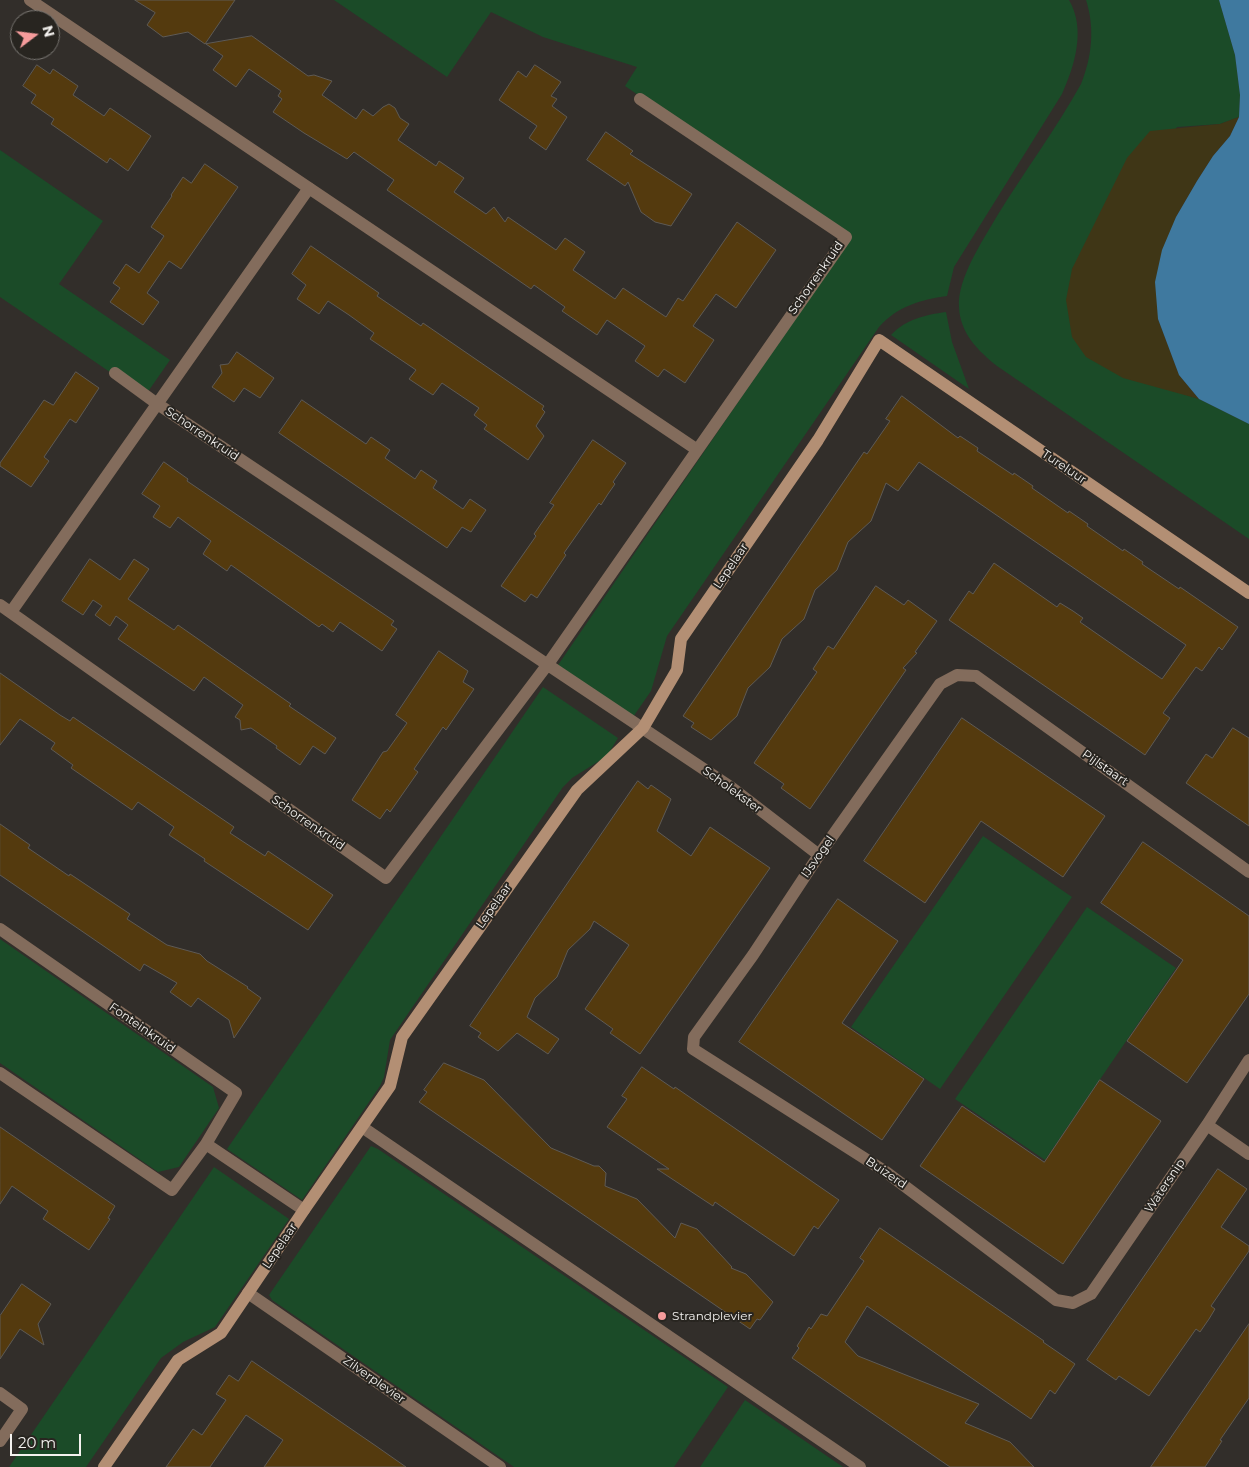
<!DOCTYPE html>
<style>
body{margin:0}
#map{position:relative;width:1249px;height:1467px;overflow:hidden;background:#322e2a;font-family:Montserrat,sans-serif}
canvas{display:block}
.north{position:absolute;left:10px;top:10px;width:50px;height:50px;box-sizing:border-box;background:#282520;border:1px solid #7a7773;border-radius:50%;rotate:75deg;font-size:14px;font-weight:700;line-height:20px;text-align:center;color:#f4f2ef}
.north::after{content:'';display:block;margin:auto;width:18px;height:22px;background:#f59b9b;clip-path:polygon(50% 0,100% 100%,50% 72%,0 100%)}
.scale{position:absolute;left:10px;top:1434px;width:71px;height:22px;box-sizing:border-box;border:2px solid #f4f2ef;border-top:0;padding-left:6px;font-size:15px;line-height:18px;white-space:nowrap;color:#f4f2ef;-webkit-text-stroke:4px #282520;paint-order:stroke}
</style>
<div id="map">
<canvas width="1249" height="1467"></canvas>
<div class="north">N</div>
<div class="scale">20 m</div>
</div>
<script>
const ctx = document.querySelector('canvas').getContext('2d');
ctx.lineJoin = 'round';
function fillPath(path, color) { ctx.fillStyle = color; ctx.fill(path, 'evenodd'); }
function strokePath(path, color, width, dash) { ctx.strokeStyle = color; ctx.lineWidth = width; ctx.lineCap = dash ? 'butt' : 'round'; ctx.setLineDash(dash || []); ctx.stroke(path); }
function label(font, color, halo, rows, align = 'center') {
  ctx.font = font + ' Montserrat,sans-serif'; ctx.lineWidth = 4; ctx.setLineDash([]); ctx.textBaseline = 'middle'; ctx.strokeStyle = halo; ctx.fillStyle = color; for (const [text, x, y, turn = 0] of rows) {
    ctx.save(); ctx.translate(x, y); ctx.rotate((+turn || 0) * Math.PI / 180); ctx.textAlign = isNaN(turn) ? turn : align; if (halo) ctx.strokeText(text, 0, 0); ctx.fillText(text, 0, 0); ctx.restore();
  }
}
fillPath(new Path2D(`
 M334,0H1069C1086,29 1075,65 1062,94L954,267L947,296C920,300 898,306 879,327L667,636L651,691L631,720L556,668L849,240L625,86L637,67L543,37L491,12L447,77Z
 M1086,0H1219L1235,55L1240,95L1239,117L1220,124L1177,127L1072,269L1173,390L1199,399L1249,424V539L997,366C978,351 960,333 959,307C957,279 983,240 997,216C1024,172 1056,129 1081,84C1092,57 1095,28 1086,0Z
 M0,150L103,221L59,284L170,360L145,396L0,297Z
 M946,312L952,342L969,389L891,335C906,319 925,315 946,312Z
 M543,687L618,738L607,756L572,778L563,787L390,1040L384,1077L380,1086L302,1200L227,1149Z
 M983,836L1072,897L940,1089L851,1027Z
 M1087,907L1176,968L1045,1160L955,1099Z
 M0,939L213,1087L219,1108L179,1167L158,1172L0,1063Z
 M371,1146L378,1149L728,1387L674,1467H514L272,1300L269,1295Z
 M214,1167L289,1219L215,1327L183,1342L161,1358L86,1467H9Z
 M745,1400L843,1467H700Z`), '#1b4b28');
fillPath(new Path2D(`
 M1239,117L1230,136L1213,156L1197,181L1176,217L1158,319L1179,375L1199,399L1123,378L1086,357L1072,337L1066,300L1072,269L1127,158L1150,131L1220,124Z`), '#3f3616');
fillPath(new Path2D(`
 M1219,0H1249V424L1199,399L1179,375L1158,319L1155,282L1162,250L1176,217L1197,181L1213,156L1230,136L1239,117L1240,95L1235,55Z`), '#3f799f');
const building = new Path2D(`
 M135,0H235L205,44L188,32L163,37L147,25L155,13Z
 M252,36L308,76L314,75L332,81L322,95L356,119L363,109L373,116L383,107L389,104L395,108L400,118L409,124L398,140L436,166L439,161L464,178L454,192L486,214L494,207L505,222L508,217L556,250L565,238L585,252L573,270L615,299L623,288L666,317L678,298L683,301L737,222L776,250L736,308L716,294L693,326L714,340L685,383L664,369L658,377L635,361L645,346L607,320L597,335L562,311L565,307L534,285L531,289L387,190L394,180L354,152L347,159L304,133L273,112L282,99L278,96L281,91L249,69L236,87L213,70L223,56L206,44Z
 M37,65L50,74L53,69L78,86L73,95L104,116L110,108L151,136L128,171L110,158L107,163L51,124L54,119L31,103L36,95L23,86Z
 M535,65L561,82L551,96L557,99L552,106L567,117L546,150L529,138L537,126L499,100L518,71L526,77Z
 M606,132L633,151L630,154L692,194L671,226L655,222L641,212L628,182L625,186L587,160Z
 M205,164L238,187L181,269L169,261L147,293L159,302L143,325L110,302L120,288L113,283L126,264L139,273L164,236L151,227L172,196L171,195L183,177L191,183Z
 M311,246L379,293L377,296L421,326L423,323L544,406L542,409L545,412L536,426L544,436L528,460L484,429L487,425L474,415L479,408L442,383L433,395L409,379L416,370L370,339L374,333L349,315L328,301L319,314L297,299L306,285L292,274Z
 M237,352L274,378L260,398L244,388L234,402L212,387L222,373L220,365L228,364Z
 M76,372L99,388L76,423L70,419L44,457L49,461L31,487L0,466V463L44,400L53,405Z
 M902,396L958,438L960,436L978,448L977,451L1013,475L1014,473L1033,486L1032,488L1068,513L1069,511L1088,524L1087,526L1123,551L1124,549L1143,562L1142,564L1179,589L1180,587L1238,627L1222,650L1219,647L1202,671L1196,667L1163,713L1170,718L1145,755L949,620L969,591L973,594L994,563L1057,607L1060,603L1073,611L1083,618L1080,622L1162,679L1186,645L919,462L898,491L886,483L871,521L848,542L837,570L815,590L804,619L782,639L770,667L748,688L737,716L711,740L691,727L694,723L683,716L864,452L867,454L890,421L886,419Z
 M302,400L366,444L371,437L390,450L385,458L415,479L421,470L437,481L433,488L463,509L470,499L486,510L471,532L462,527L447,548L279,433Z
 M593,440L626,463L613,482L615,484L608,494L601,505L599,503L564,553L566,555L537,598L531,594L525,602L501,586L536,536L534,534L554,505L550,503Z
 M164,462L188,479L187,481L394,621L391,625L397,629L382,651L340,622L333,632L322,624L319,627L231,565L227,571L203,554L211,541L178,517L170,528L153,517L160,506L142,494Z
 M90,559L120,580L134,559L149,569L128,599L174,630L178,625L291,704L289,706L336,738L325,754L313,746L300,765L276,748L277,746L251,728L241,730L240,720L235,717L243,705L204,677L194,691L118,639L128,625L116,616L110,626L95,615L102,606L93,600L83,615L62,601Z
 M876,586L904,605L908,600L937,621L915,652L917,653L903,668L906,670L810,809L781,788L784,784L754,763L817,672L813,669L828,646L833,649Z
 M439,651L468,671L463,682L474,689L446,730L443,727L414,769L418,772L390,812L387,809L380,819L352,800L383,752L387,751L407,723L396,715Z
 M0,673L60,715L70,721L73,717L234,827L230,833L265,856L268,851L333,895L308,930L204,861L205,859L169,835L174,827L138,802L132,810L71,768L73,765L51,749L55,743L20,719L0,745Z
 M962,718L1105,816L1063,877L981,821L925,903L864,861Z
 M1233,728L1249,738V826L1186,783L1206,754L1212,758Z
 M638,781L648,789L651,785L671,799L657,831L691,856L710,827L770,868L640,1054L610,1033L613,1029L585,1009L629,945L594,921L590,929L568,950L557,977L535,998L527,1017L559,1039L548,1054L517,1033L498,1051L478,1037L481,1033L470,1026Z
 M0,824L30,845L28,848L69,876L70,874L130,914L127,919L167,945L200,954L207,961L248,987L247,988L261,998L234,1038L229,1020L198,998L191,1007L170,992L177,983L144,964L140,971L0,875Z
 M1143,842L1249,916V994L1187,1083L1127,1041L1183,960L1101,903Z
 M838,899L898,941L842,1023L924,1079L882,1140L739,1042Z
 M444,1063L484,1080L551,1148L594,1166H599L606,1173L605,1186L637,1199L675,1238L681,1223L697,1229L732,1267L731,1268L746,1274L773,1302L760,1320L757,1319L750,1329L419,1102L427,1092L424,1090Z
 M642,1067L674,1089L675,1087L839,1200L818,1229L814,1226L794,1256L715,1202L713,1206L657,1169H669L607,1127L627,1099L622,1096Z
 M1100,1080L1161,1121L1063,1264L920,1166L962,1106L1044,1162Z
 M0,1127L115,1206L108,1218L110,1219L89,1250L43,1219L48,1211L12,1186L0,1204Z
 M1218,1169L1247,1189L1221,1227L1249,1246V1251L1211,1306L1215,1309L1209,1319L1200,1332L1196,1329L1149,1396L1119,1376L1116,1380L1087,1360Z
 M880,1228L1044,1341L1043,1342L1075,1364L1055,1394L1050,1390L1031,1419L867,1306L845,1342L858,1356L979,1404L965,1423L1010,1442L1034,1467H950L792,1358L799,1348L797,1346L809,1327L811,1329L821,1314L827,1316L864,1261L860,1258Z
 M22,1284L51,1304L38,1324L44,1345L20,1329L0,1359V1316Z
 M1249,1324V1398L1220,1440L1222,1441L1205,1467H1151Z
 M252,1361L376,1446L406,1467H264L283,1440L246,1415L210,1467H166L193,1429L202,1435L226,1400L216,1394L229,1375L238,1381Z`);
fillPath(building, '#543a0e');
strokePath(building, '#5e5a55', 1);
strokePath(new Path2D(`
 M30,0L696,449
 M115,373L156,403L732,788L819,855
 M0,605L386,878L548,664L846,237L640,99
 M11,612L309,188
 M1249,872L976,676L957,675L940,684L819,855L753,955L694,1037L693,1049L886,1172L1056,1300L1073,1303L1091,1294L1207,1125L1249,1060
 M0,929L236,1093L206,1144L172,1190L0,1073
 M1207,1125L1249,1154
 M362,1127L860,1467
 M206,1144L304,1210
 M248,1293L500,1467
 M0,1393L22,1409L0,1441`), '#836c5c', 12);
strokePath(new Path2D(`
 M104,1467L178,1360L221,1333L248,1293L304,1210L390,1086L402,1037L577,790L643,728L677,670L681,639L818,440L879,340L1249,593`), '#b38f74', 12);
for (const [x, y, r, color] of [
 [662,1316,5,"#f59b9b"]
]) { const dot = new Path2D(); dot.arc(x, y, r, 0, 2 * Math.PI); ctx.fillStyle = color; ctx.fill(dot); strokePath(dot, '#282520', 2); }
label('12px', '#f4f2ef', '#282520', [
 ["Schorrenkruid",816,278,-55],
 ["Schorrenkruid",202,434,34],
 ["Tureluur",1064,467,34],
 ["Lepelaar",731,566,-56],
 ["Pijlstaart",1105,768,35],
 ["Scholekster",732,790,36],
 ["Schorrenkruid",308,823,35],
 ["IJsvogel",818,857,-55],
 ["Lepelaar",494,906,-55],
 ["Fonteinkruid",142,1028,35],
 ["Buizerd",886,1173,34],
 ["Watersnip",1165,1186,-56],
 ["Lepelaar",280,1246,-56],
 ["Zilverplevier",374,1380,35]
]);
label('12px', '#f4f2ef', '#282520', [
 ["Strandplevier",672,1316]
], 'left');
</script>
